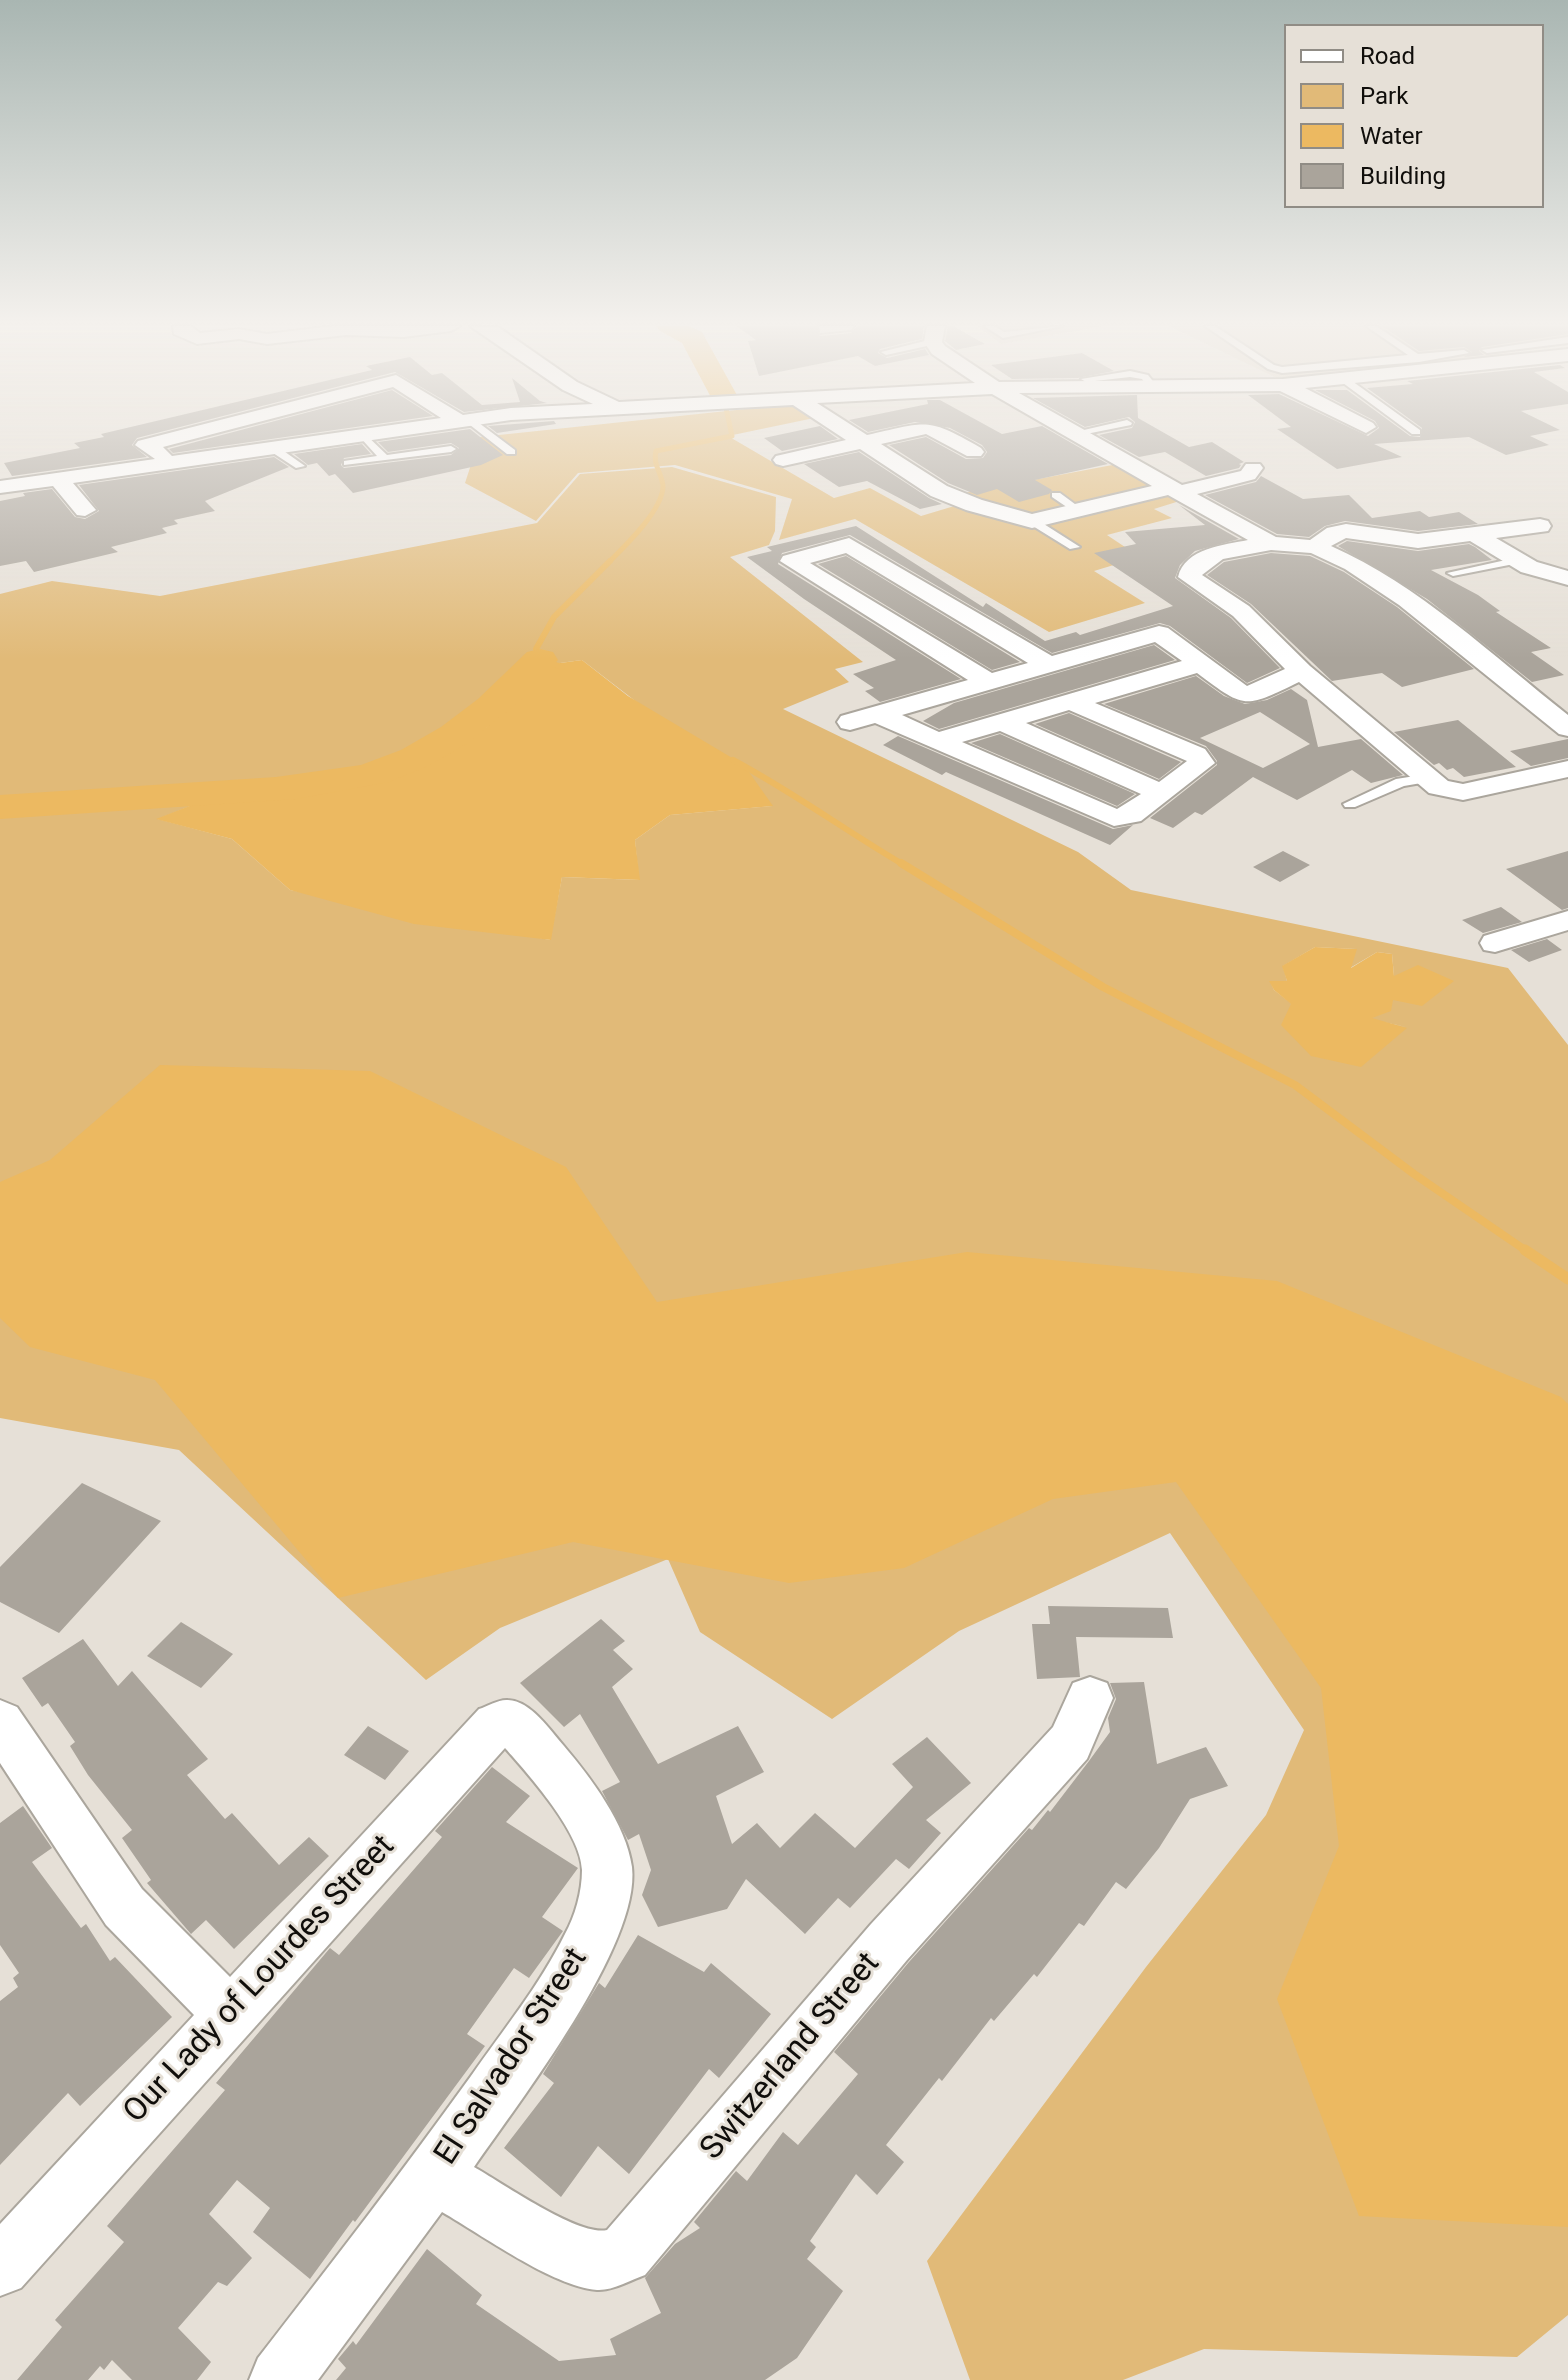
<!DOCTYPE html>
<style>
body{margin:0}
#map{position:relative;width:1568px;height:2380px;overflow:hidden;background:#e6e0d7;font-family:Roboto,sans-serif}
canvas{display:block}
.legend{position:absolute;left:1284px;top:24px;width:260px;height:184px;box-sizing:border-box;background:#e6e0d7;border:2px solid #908c85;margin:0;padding:10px 14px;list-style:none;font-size:24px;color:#100e0b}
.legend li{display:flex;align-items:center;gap:16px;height:40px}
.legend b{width:40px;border:2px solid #908c85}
</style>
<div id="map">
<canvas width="1568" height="2380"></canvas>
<ul class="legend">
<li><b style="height:10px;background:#fff"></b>Road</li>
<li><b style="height:22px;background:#e1ba78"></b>Park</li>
<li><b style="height:22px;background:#ecb961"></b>Water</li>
<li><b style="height:22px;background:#aaa49b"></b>Building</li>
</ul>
</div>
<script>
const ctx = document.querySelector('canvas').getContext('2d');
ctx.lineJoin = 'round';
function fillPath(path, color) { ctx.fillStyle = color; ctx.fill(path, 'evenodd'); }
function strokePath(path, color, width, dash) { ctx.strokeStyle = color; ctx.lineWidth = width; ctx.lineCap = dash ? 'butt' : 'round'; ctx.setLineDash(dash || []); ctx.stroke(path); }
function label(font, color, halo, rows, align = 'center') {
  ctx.font = font + ' Roboto,sans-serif'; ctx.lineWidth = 6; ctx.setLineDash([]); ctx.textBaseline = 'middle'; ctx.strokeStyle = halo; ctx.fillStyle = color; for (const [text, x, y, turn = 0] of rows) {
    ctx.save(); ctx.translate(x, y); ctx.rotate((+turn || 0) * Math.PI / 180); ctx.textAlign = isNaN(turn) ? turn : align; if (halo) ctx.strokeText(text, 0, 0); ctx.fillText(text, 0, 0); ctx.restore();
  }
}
fillPath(new Path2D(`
 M977,326H1104L1001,344Z
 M1169,326H1568V345L1512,352L1455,364L1287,383Z`), '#ded4c4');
fillPath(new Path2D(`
 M812,402L819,417L728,436L834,498L870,488L921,516L961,504L948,496L1123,463L1186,499L1154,509L1172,518L1107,535L1140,557L1094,571L1145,603L1049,632L855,519L779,540L792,499L675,465L578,473L536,521L465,483L480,437Z
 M672,467L776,497L775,531L769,545L730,557L863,662L835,669L849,682L783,709L1078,852L1131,890L1508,968L1568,1045V2315L1517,2357L1204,2349L1123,2380H970L927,2261L1146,1967L1266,1815L1304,1730L1170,1533L959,1631L832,1719L700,1632L668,1559L500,1628L426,1680L179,1450L0,1418V594L52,581L160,596L537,523L580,474ZM582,660L772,806L670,815L635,840L639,880L562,877L550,940L290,890L232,839L158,819L228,791L400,772L487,727L553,664ZM1315,947L1356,949L1350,968L1377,952L1392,954L1394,976L1370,1019L1406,1027L1292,1004L1274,990L1270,981H1287L1283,966Z`), '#e1ba78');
fillPath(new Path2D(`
 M582,660L628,696L744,765L773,806L670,815L635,840L640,880L562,877L551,940L414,924L290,890L232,839L156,819L228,791L401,772L487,727L553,664Z
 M1315,947L1357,949L1351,968L1377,952L1392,954L1394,976L1418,965L1454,981L1422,1006L1393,1000L1391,1011L1372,1018L1407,1028L1361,1067L1311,1056L1281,1025L1291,1004L1274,990L1269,981H1287L1282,966Z
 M160,1065L370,1071L566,1167L657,1302L967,1252L1277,1281L1561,1397L1568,1404V2227L1359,2216L1277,1999L1339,1846L1321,1688L1176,1482L1053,1499L904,1568L789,1583L573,1542L338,1598L155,1380L30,1347L0,1318V1182L50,1160Z`), '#ecb961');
strokePath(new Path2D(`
 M608,563C624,547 662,511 663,487C663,475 652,464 656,451L732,436L726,408`), '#ecb961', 5);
strokePath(new Path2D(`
 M562,667L540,660L536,649L554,617L610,561
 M733,760C793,792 846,831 904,865`), '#ecb961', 6);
strokePath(new Path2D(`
 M901,863L1103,987L1295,1085L1414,1174L1528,1252`), '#ecb961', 8);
strokePath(new Path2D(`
 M1525,1250L1568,1279`), '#ecb961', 11);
fillPath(new Path2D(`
 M656,326H689L702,332L738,397L734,403L724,405L714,403L682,343L660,331Z
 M540,649L553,652L558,660L521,700L468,743L428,766L389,782L296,799L0,819V795L276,777L361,765L401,750L441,727L478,699L527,652Z`), '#ecb961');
fillPath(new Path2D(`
 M736,326H816L820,336L851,333L857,326H924L922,339L880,349L878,353L887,358L925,349L929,355L875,366L858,356L759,376L748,341L756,340Z
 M948,326H953L985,344L956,350L945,341Z
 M1382,326H1568V334L1482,347L1479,351L1484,355L1464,357L1472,352L1464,347L1419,351Z
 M1082,353L1114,371L1078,378L1012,379L991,365Z
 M410,357L432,375L442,373L482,405L520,402L512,378L540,401L547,403L464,412L395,372L137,438L132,445L147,457L12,476L4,463L80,448L74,443L104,437L101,434L372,370L366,366Z
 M1560,365L1565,368L1534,372L1568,392V404L1521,411L1560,430L1530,436L1549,445L1506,455L1469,437L1374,444L1402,457L1337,469L1277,429L1291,427L1248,395L1279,394L1368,436L1379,428L1375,421L1315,390H1347L1410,436L1420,437L1422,428L1367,388L1413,384L1407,381Z
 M392,390L433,416L173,453L169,449Z
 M1137,395L1138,418L1189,447L1212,442L1244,462L1239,464L1241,465L1239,468L1206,476L1165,452L1139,457L1099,435L1132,428L1135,422L1129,417L1085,427L1033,398Z
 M927,400H940L1002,434L1042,426L1108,464L1035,480L1052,490L1049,494L1019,502L997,489L977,495L948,483L889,445L926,437L966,459L983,458L987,452L982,445L950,428L915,422L868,432L849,420L928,404Z
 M554,421L556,424L497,433L488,426Z
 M820,426L838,439L782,451L764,438Z
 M470,429L503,455L481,465L353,493L335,474L329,476L317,463L308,465L294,454L362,444L371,454L344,458L341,465L344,468L451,455L459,448L451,443L388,452L378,442Z
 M859,452L929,498L942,504L920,509L867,481L839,487L804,464Z
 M274,457L289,467L205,501L215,511L174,520L178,524L162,528L167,533L111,547L118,552L34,572L26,561L0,566V501L25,496L23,493L52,489L75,517L85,519L99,511L79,485Z
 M1261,476L1303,499L1349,495L1372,518L1420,511L1429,517L1459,512L1478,524L1418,531L1345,521L1325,526L1309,537L1277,534L1205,495L1256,482Z
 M1179,505L1239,539L1195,551L1180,565L1175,578L1231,618L1280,668L1247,683L1170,626L1160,623L1052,653L850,535L782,553L778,564L961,679L880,702L865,691L874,688L853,674L896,660L804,599L747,557L772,551L767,547L856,526L983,607L986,603L1045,641L1076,632L1080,635L1173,606L1094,553L1136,544L1125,532L1205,525Z
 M1347,541L1418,551L1469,544L1475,547L1492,560L1431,570L1478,595L1500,611L1496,612L1551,648L1531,652L1564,675L1532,682L1427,599L1338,546Z
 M1271,553L1310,556L1344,572L1397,607L1474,669L1402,687L1382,673L1332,681L1251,604L1207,575L1224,562Z
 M846,556L1020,662L992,670L818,564Z
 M1154,645L1175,660L939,729L923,721L954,703Z
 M1196,676L1224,696L1245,704L1267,700L1291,689L1307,700L1318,747L1361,739L1403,775L1371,783L1352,770L1297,800L1253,777L1202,815L1195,812L1173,828L1150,818L1217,765V761L1206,746L1104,704ZM1260,712L1310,744L1263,768L1200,738Z
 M1069,713L1181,762L1159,779L1035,724Z
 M1458,720L1516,767L1464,777L1453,768L1447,770L1439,763L1434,765L1394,732Z
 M1000,734L1135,794L1117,806L971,743Z
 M898,736L1113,829L1133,825L1110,845L946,772L942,775L883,745Z
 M1568,739V758L1531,766L1510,751Z
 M1283,851L1310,865L1280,882L1253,867Z
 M1568,851V908L1562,910L1506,869Z
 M1501,907L1522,922L1483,933L1462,920Z
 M1547,939L1562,950L1529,962L1511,950Z
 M82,1483L161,1521L59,1633L0,1602V1567Z
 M1048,1606L1168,1608L1173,1638L1076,1637L1080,1677L1037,1679L1032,1624H1050Z
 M601,1619L625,1641L613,1650L633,1669L612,1687L658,1764L738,1726L764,1772L716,1796L732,1844L757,1823L780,1848L815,1813L855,1848L913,1787L892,1764L927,1737L971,1783L926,1820L941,1833L909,1869L896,1859L850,1908L838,1898L805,1934L746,1879L727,1909L658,1927L642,1895L651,1870L639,1834L628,1840L602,1791L620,1782L580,1714L564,1727L520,1683Z
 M181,1622L233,1654L201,1688L147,1656Z
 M83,1639L118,1686L132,1671L208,1759L187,1775L225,1819L232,1813L279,1865L309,1837L329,1856L234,1949L206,1920L191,1934L147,1883L151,1880L122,1838L132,1830L88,1775L70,1746L75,1742L48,1703L42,1707L22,1678Z
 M1144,1682L1157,1764L1206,1747L1228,1786L1190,1799L1159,1848L1126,1889L1116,1882L1084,1926L1079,1923L1037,1977L1034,1974L994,2021L991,2018L942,2081L939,2078L886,2145L904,2162L877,2195L856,2174L810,2241L816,2247L807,2259L843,2291L797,2358L765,2380H336L346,2368L338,2359L353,2341L356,2345L427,2249L482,2295L476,2304L559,2361L616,2355L610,2339L661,2313L645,2278L675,2244L700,2228L694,2222L736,2171L747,2181L783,2132L798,2145L858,2074L834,2052L909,1962L1029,1828L1032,1830L1048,1810L1050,1812L1089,1761L1110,1732L1108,1718L1116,1699L1110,1683Z
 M368,1726L409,1751L385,1780L344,1755Z
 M492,1767L530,1796L506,1822L578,1868L542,1917L563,1931L529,1978L514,1968L467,2034L485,2046L355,2222L353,2220L310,2279L253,2232L270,2208L237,2180L209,2214L252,2258L227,2286L218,2282L178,2328L211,2362L197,2380H132L112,2360L104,2370L100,2366L88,2380H17L62,2327L55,2320L124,2242L107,2226L225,2090L216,2083L330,1948L339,1955L396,1890L442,1837L435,1831Z
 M23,1806L52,1848L32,1862L81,1928L86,1924L110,1961L115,1957L172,2017L80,2106L68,2093L0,2165V2001L18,1987L13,1978L19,1973L0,1945V1823Z
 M638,1935L704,1972L711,1963L771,2014L719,2078L709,2069L629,2174L598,2146L561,2197L504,2148L554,2083L543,2074L599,1983L605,1988Z`), '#aaa49b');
const service = new Path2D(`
 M984,326H994L1004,332L1063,326L1003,338Z
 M1205,326H1215L1274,365L1282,367L1408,355L1366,326H1376L1418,354L1464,350L1469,353L1419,362L1282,373L1268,369Z
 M1568,337V343L1487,353L1482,350Z
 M933,339L936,344L886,355L881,352Z
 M1130,371L1148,375L1156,385L1148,387L1142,379L1130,377L1086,382L1081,379Z
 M1339,376H1345L1420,430V434H1412L1339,380Z
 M465,417H471L515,450V454H507L465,421Z
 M1127,420L1132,423L1131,425L1076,436L1071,433Z
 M363,432L387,455L451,446L456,449L451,452L344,465V461L377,456L358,435Z
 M270,447H278L305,466L296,468L270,451Z
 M1052,493H1060L1083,510L1074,512L1052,497Z
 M1032,518L1036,519L1080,547L1070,549L1028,523L1027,521Z
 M1515,558L1519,559V563L1453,576L1447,573Z
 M1428,774L1433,775V781L1404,786L1355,807H1345L1343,804L1396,779Z`);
const minor = new Path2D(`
 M173,326H191L200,333L239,329L267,334L333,326H460L451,331L404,337L346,335L267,344L239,339L197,344L174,334Z
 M470,326L498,327L577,382L619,402L975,383L932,354L924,342L927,326H945L942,342L945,346L999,382L1283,379L1568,349V361L1305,388L1373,423L1376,427L1366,433L1280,391L1019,393L1182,485L1241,471L1246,464H1260L1263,468L1255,479L1197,494L1276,537L1310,540L1327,528L1346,524L1418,534L1540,519L1548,521L1551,526L1548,531L1496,538L1537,562L1568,571V585L1521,572L1470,541L1418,548L1346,538L1331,546C1419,585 1493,656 1568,715V736L1559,734L1399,605L1345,569L1311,553L1271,550L1223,559L1202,575L1249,606L1310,666L1448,781L1463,784L1568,761V777L1463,800L1429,793L1299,682C1244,709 1245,709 1197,673L1095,703L1205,749L1215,763L1141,821L1114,826L875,723L850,730L841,728L837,722L841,716L968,680L780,561L783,556L849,538L1052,656L1159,626L1168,628L1247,686L1285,669L1233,616L1178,577C1185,548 1224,545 1248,540L1168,495L1032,528L966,510L931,496L860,449L783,466L776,464L773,460L776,456L846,440L793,405L511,420L73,483L96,510L85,516L77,515L53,486L0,493V481L155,459L135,445L138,441L396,375L463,415L511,408L593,404L563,390ZM393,387L441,418L172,456L163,447ZM992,394L1152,486L1032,514L982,500L947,486L881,444L926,434L967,456H981L984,452L981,448C926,416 927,422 867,435L817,403ZM846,553L1028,663L992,673L810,563ZM1155,642L1182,661L939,732L902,715ZM1069,710L1187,761L1159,782L1026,723ZM1000,731L1141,794L1117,809L962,742Z
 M819,326H854L851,330L820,333Z
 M1568,911V930L1495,952L1484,950L1480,943L1484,936Z
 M1090,1677L1107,1683L1113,1698L1087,1759L907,1960L645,2275C631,2280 612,2291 597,2290C552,2286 482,2235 442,2212L318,2380H249L258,2358C330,2265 402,2172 471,2076C503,2030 540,1985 565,1934C575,1916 582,1892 582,1870C581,1833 529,1775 505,1748L21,2288L0,2296V2224L194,2015L106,1925L0,1763V1700L17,1707L142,1889L230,1977L479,1709C488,1706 499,1699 508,1700C531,1701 550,1730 564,1746C591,1778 626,1824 632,1867C641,1945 519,2102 474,2167C501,2182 579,2237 607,2230L871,1924L1053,1727L1073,1683Z`);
strokePath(service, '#aba69d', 4);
strokePath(minor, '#aba69d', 4);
fillPath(service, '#fff');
fillPath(minor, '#fff');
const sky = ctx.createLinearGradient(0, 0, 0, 659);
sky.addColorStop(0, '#a9b6b2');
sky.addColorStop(0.49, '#f4f1ed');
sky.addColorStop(1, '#f4f1ed00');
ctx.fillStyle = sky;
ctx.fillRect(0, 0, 1568, 659);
label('32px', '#100e0b', '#e6e0d7', [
 ["Our Lady of Lourdes Street",260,1980,-47],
 ["El Salvador Street",512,2057,-57],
 ["Switzerland Street",791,2057,-50]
]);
</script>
